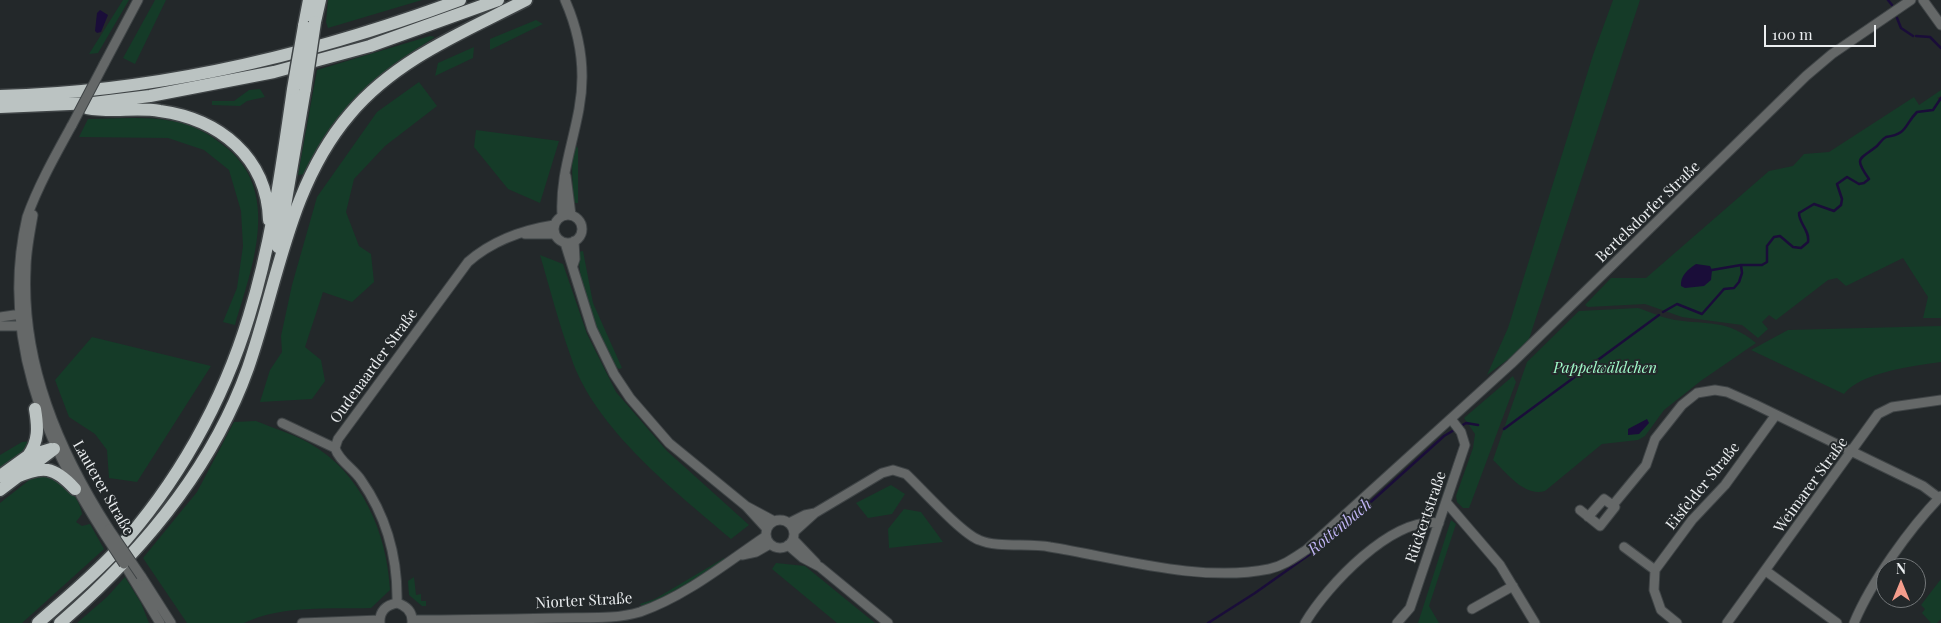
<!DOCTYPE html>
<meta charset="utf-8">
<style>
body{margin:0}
#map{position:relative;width:1941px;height:623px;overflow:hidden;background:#23282a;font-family:"Playfair Display",serif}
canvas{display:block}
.north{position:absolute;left:1876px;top:558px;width:50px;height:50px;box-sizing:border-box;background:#23282a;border:1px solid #737779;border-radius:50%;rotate:0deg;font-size:14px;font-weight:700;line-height:20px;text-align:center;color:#ebeef0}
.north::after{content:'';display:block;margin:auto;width:18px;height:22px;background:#f49d8c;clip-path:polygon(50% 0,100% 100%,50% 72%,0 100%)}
.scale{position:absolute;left:1764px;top:25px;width:112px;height:22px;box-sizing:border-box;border:2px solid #ebeef0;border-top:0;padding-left:6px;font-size:15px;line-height:18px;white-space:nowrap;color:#ebeef0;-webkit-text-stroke:4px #23282a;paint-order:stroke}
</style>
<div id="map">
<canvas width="1941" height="623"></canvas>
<div class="north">N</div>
<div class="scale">100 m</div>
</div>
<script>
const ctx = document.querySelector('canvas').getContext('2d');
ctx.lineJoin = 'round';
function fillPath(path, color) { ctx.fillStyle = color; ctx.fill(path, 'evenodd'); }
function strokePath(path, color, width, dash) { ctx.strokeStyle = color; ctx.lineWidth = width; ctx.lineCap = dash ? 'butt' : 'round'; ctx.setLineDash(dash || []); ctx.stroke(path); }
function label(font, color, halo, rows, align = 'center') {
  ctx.font = font + ' "Playfair Display",serif'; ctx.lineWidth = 4; ctx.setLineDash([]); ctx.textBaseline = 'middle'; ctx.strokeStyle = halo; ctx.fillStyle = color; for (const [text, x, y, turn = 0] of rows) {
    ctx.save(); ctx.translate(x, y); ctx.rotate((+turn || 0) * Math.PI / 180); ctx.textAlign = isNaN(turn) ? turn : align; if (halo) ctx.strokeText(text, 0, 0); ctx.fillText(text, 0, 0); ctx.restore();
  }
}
fillPath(new Path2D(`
 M123,0H129L98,53L89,54Z
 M155,0H166L135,64L123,58Z
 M328,0H422L328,28L326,22Z
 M1613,0H1640L1529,339L1514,355L1487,375L1508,328L1593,55Z
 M536,20L543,24L490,50V39Z
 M430,36L435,37L395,63L361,94L331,126L305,174L298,175L317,70Z
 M474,47L473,58L435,76L438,63Z
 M419,82L437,106L385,146L354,179L346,212L359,246L371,254L374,282L352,302L323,292L305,347L321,360L325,381L312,399L260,402L270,370L282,352L281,336L292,285L317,197L377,112Z
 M260,89L265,97L247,101L240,106L212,105V101H234L249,90Z
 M1941,90V96L1937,98L1941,101V318H1923L1928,297L1903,258L1846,286L1837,278L1828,280L1776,320L1769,315L1762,322L1768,329L1758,338L1742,325L1682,317L1645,304L1588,307L1585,305L1611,278H1646L1769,171L1793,166L1804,154L1829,152L1914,97L1919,105Z
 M88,119C116,119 145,116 172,121C192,124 208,133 223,145C283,190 252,267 235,325L223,322L237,288L243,246L241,211L229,170L204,150L168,138L79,137Z
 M476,130L559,141L540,203L508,189L474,147Z
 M575,145L578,148V203H573L572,163Z
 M583,251L593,303L622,368L619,369L614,365L597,332L582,290L578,252Z
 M540,255L563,264L587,334L616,392L667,451L749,525L731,539C676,492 594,428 571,357C559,324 550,289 540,255Z
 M1638,308C1650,312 1663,318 1675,320C1709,325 1727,319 1756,343L1702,380L1664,410L1645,436L1638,440L1602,444L1545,491C1524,497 1507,473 1493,460L1527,362L1579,311Z
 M1941,326V362C1914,366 1861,372 1844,394L1751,350L1788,330Z
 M92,337L211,366L137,482L109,478L107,450L95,434L69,417L55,380Z
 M1513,376L1516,382L1471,503L1469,508H1463L1457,502L1456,496L1473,448L1475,434L1464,418Z
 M256,421C273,428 293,434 309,443C362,473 387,533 390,590L371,608C331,609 281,605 244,623H187L143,558L197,492L234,422Z
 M33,441L24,453L0,471V455L22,442Z
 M41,475C61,476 79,495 82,514L76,522L82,526L90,524L104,549L22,623H0V503L33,477Z
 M891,485L905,494L892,514L868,518L856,503Z
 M904,509L921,512L943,542L889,548L888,529Z
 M1451,520L1456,524L1429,606L1439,623H1418Z
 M724,558L725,561L656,602L642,607L640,604L655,599Z
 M776,563L805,566L875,623H837L772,569Z
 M125,577L141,603L149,623H77L107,597Z
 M414,577L416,595L421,594V601H426V606H422L409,595L408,581Z
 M1941,579V619L1937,623H1931L1922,613L1925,609L1921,605Z`), '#153b28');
fillPath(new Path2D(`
 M100,10L108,15L101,32L97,33L95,31L97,13Z
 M1696,264L1710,266L1712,270L1711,280L1704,286L1685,288L1681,286C1680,276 1688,269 1696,264Z
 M1647,419L1649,423L1639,434L1628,435V429Z`), '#1a0d39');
strokePath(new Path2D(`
 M1888,0L1892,5
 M1897,18L1901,28L1913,36
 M1916,36L1930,37L1941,48
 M1712,270L1741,265
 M1663,312L1677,304L1702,314L1724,289L1734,288L1739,282L1742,273L1741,265H1762L1767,262V246L1774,237L1780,236L1793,247L1801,248L1808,242C1810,230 1799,224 1799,213L1814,204L1834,211L1841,205L1842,199L1837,184L1847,177L1859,184L1864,183L1869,179C1853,156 1860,160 1877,146C1880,143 1882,139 1886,137C1908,134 1904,125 1917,112L1933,110L1941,98
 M1504,429L1659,315
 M1208,623L1255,593L1323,545L1444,436L1466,423L1478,425`), '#1a0d39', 2.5);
const minor = new Path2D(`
 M1923,0L1941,25
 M104,64L138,0
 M72,125C56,154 38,186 27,217C0,333 43,440 105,535
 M566,176L571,215
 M554 229a14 14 0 1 1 28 0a14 14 0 1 1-28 0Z
 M33,215C30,233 26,251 26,268C21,363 59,451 109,529
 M562,215C560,177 572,147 579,109C586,72 580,34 565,0
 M525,234H554
 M565,243L592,329L614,374L630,398L669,443L746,506L767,529
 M573,265L575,259L574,241
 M0,317L21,314
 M0,326H22
 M282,423L335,448
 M1446,502L1500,565L1535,623
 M1613,505L1646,465L1655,439L1682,405L1697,393L1715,390L1727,392L1754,404L1923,486L1939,498
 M746,506L774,521
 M1580,510L1600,526L1615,507L1604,499L1588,517
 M766 534a14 14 0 1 1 28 0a14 14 0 1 1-28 0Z
 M789,523L805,515L815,513
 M794,532L815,513L882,473L893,470L906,474C922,489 961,533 979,540C997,548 1029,543 1050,547C1118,558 1201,583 1269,569C1283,566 1294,558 1306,550L1511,364L1806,76L1832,54L1911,0
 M793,539L816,563
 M788,545L803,558L820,567L888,623
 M1624,547L1655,570
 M742,555L756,552L770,544
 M124,564L160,623
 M1766,571L1837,623
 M141,576L171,623
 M397,603C398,558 387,517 361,480C353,468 339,461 335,448L338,439L468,262C493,240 522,230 554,225
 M1472,609L1513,586
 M413,620C461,620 509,619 557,618C584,617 614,620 640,612C686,596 726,563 766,536
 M302,623L380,620
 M380,623C379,611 386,605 397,603C407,606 413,612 412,623
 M1305,623C1327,586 1392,516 1439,523
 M1397,623L1410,608L1465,445L1461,432L1451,419
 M1677,623L1661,610L1654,590L1655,570L1692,520L1725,485L1775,416
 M1727,623L1878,414L1892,407L1941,400
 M1854,623C1871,582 1910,528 1941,496`);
const highway = new Path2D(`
 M315,22L320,0
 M304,26L309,0
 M0,96C156,92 315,54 460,0
 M0,107L93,103L150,96L274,72L370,46L498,0
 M87,108C112,113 136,107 160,111C219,119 267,157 269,220
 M278,247L305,89
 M28,456C39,441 38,427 35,409
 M0,476L28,456L51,449
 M14,478C43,465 54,466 75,489
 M0,490L54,449
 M38,623C64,600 92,577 116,551C177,484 223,402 249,316C272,242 282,165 293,89
 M60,623C140,554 212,469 248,368C278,282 289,185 350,114C396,59 464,32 526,0`);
strokePath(minor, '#3f4446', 11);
strokePath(highway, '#3f4446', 15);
strokePath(minor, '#656868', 9);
strokePath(highway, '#bbc3c2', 12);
const minorBridge = new Path2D(`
 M72,125L104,64
 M109,529L141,576
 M105,535L124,564`);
const highwayBridge = new Path2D(`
 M293,89L304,26
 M305,89L315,22`);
strokePath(minorBridge, '#3f4446', 11, []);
strokePath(highwayBridge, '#3f4446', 15, []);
strokePath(minorBridge, '#656868', 9);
strokePath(highwayBridge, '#bbc3c2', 12);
label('15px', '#ebeef0', '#23282a', [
 ["Bertelsdorfer Straße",1648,212,-44],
 ["Oudenaarder Straße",374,366,-54],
 ["Weimarer Straße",1811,485,-54],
 ["Eisfelder Straße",1703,486,-51],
 ["Lauterer Straße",103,488,60],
 ["Rückertstraße",1426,517,-71],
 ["Niorter Straße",584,601,-3]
]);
label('italic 15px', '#a1fbca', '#23282a', [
 ["Pappelwäldchen",1605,368]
]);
label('italic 16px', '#bfb4f3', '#23282a', [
 ["Rottenbach",1340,527,-40]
]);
</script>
